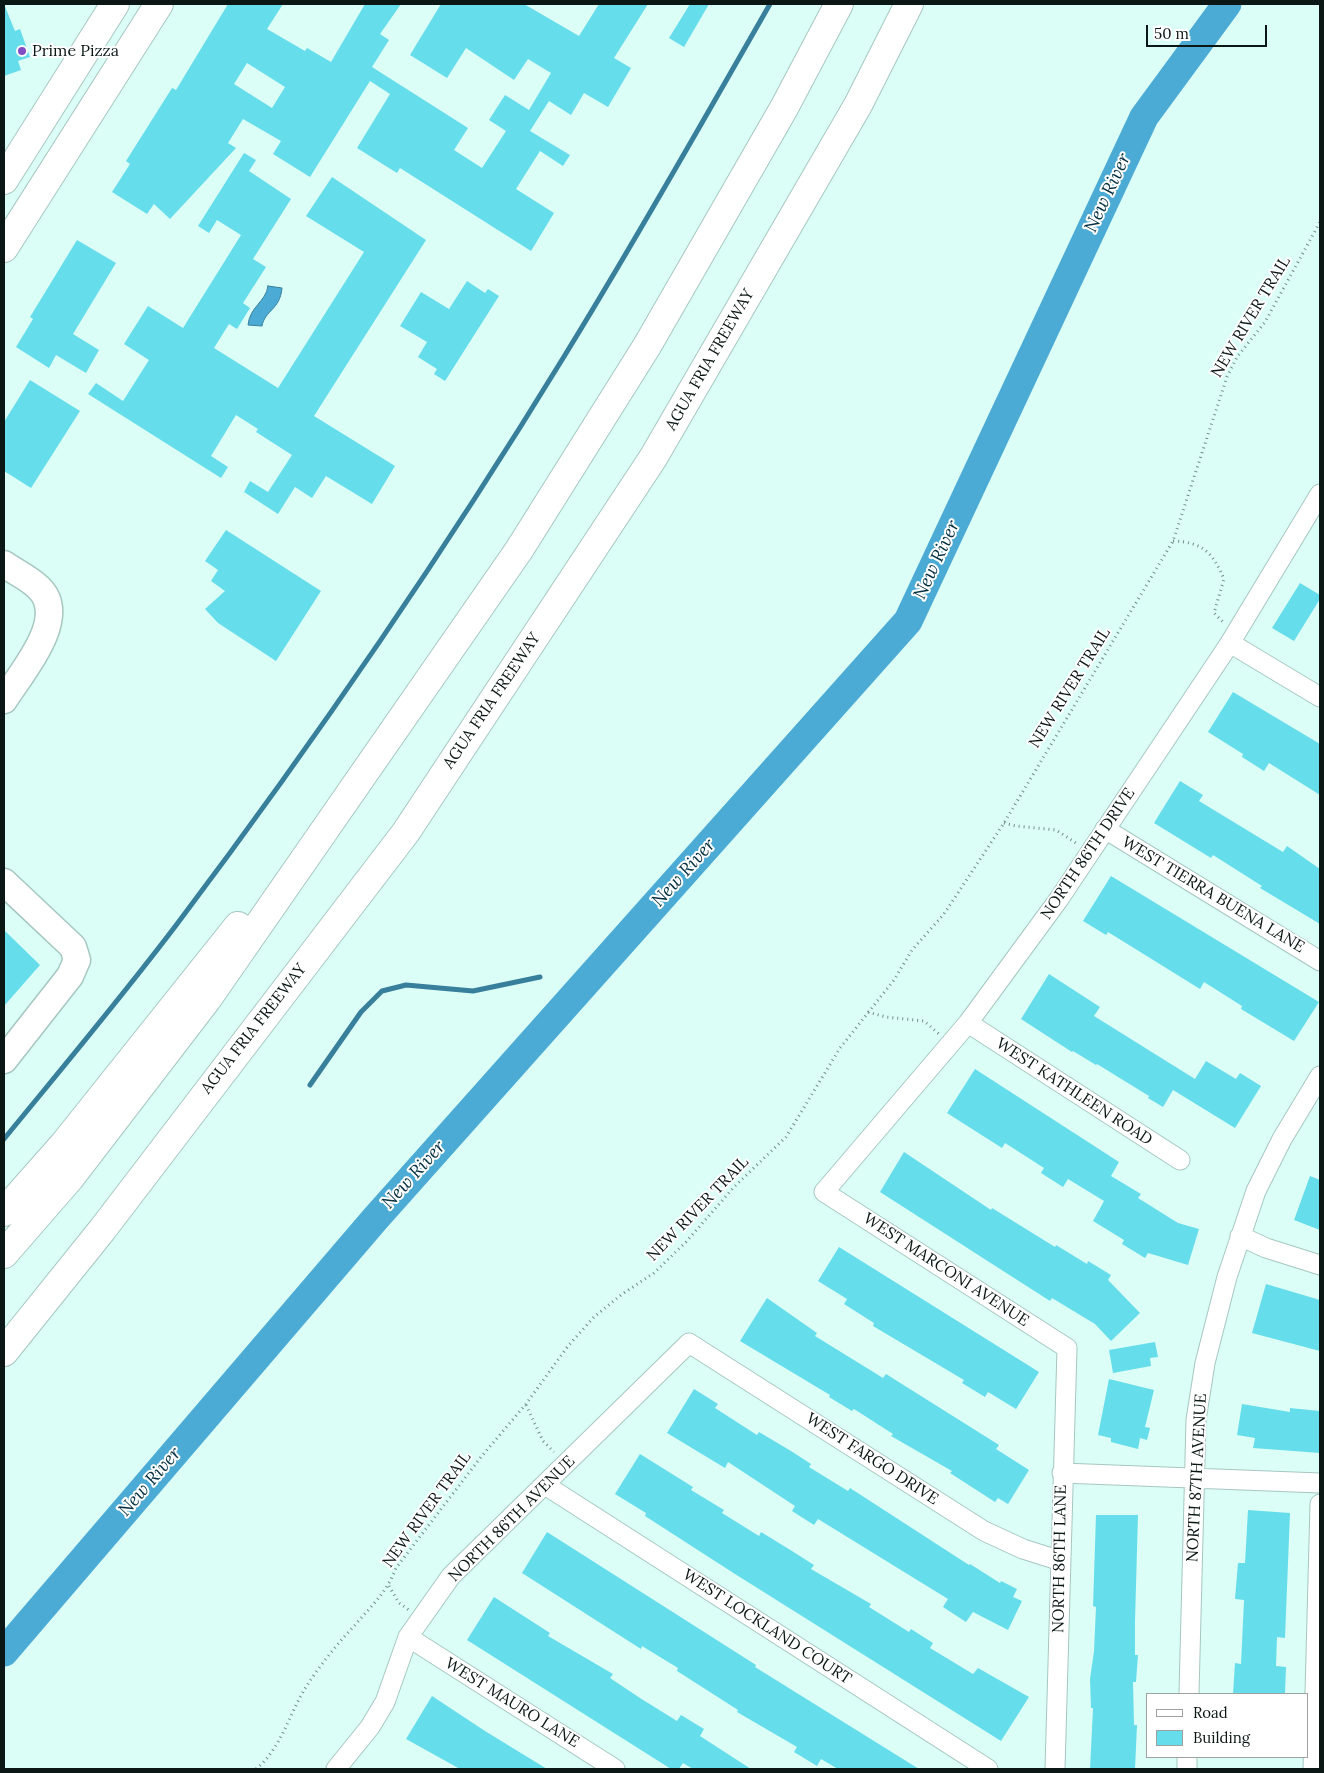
<!DOCTYPE html>
<style>
body{margin:0}
#map{position:relative;width:1324px;height:1773px;overflow:hidden;background:#dbfef7;font-family:Lora,serif}
canvas{display:block}
.frame{position:absolute;inset:0;border:5px solid #0b1715;pointer-events:none}
.legend{position:absolute;left:1146px;top:1693px;width:162px;height:65px;box-sizing:border-box;background:#fff;border:1px solid #9da2a1;margin:0;padding:6px 9px;list-style:none;font-size:15px;color:#0b1715}
.legend li{display:flex;align-items:center;gap:10px;height:25px}
.legend b{width:25px;border:1px solid #9da2a1}
.scale{position:absolute;left:1146px;top:25px;width:121px;height:22px;box-sizing:border-box;border:2px solid #0b1715;border-top:0;padding-left:6px;font-size:15px;line-height:18px;white-space:nowrap;color:#0b1715;-webkit-text-stroke:4px #fff;paint-order:stroke}
</style>
<div id="map">
<canvas width="1324" height="1773"></canvas>
<div class="frame"></div>
<ul class="legend">
<li><b style="height:6px;background:#fff"></b>Road</li>
<li><b style="height:14px;background:#66ddeb"></b>Building</li>
</ul>
<div class="scale">50 m</div>
</div>
<script>
const ctx = document.querySelector('canvas').getContext('2d');
ctx.lineJoin = 'round';
function fillPath(path, color) { ctx.fillStyle = color; ctx.fill(path, 'evenodd'); }
function strokePath(path, color, width, dash) { ctx.strokeStyle = color; ctx.lineWidth = width; ctx.lineCap = dash ? 'butt' : 'round'; ctx.setLineDash(dash || []); ctx.stroke(path); }
function label(font, color, halo, rows, align = 'center') {
  ctx.font = font + ' Lora,serif'; ctx.lineWidth = 4; ctx.setLineDash([]); ctx.textBaseline = 'middle'; ctx.strokeStyle = halo; ctx.fillStyle = color; for (const [text, x, y, turn = 0] of rows) {
    ctx.save(); ctx.translate(x, y); ctx.rotate((+turn || 0) * Math.PI / 180); ctx.textAlign = isNaN(turn) ? turn : align; if (halo) ctx.strokeText(text, 0, 0); ctx.fillText(text, 0, 0); ctx.restore();
  }
}
const water = new Path2D(`
 M268,286L282,288C280,310 265,310 262,326L248,325C250,306 266,302 268,286Z`);
fillPath(water, '#4babd5');
strokePath(water, '#387f9b', 1);
strokePath(new Path2D(`
 M310,1085L361,1012L382,991L406,985L473,991L540,977
 M4,1139C62,1068 121,998 177,924C315,741 445,551 565,355C636,240 703,121 770,4`), '#387f9b', 5);
strokePath(new Path2D(`
 M4,1652L375,1219L908,621L1144,117L1227,4`), '#4babd5', 29);
fillPath(new Path2D(`
 M4,4L15,31L20,29L30,57L18,61L21,70L4,76Z
 M228,4H283L267,29L305,51L307,48L331,62L365,4H401L380,34L389,40L372,67L468,128L454,150L482,168L506,131L489,120L505,95L529,110L551,73L528,59L514,80L466,48L447,78L410,55L441,4H524L579,36L599,4H648L614,58L631,68L608,107L584,93L571,115L549,101L530,131L570,155L563,166L540,151L516,189L554,213L531,251L400,168L397,173L357,148L390,94L370,81L310,177L273,154L281,141L243,119L228,143L236,148L170,219L154,204L147,214L112,192L130,164L126,161L172,88L176,90ZM247,63L285,87L272,108L234,84Z
 M690,4H709L684,47L669,38Z
 M244,153L256,160L249,171L291,199L253,259L266,267L243,303L250,308L237,329L229,324L214,348L278,388L364,252L306,216L332,177L426,240L314,416L395,466L372,504L326,476L312,498L295,487L278,514L244,492L250,481L268,492L292,455L256,432L258,429L236,415L211,456L228,467L221,478L88,394L96,383L123,401L149,360L124,344L148,306L183,328L241,235L217,220L209,233L198,226Z
 M77,240L116,263L73,334L99,350L86,373L56,355L49,368L16,347L33,319L30,317Z
 M467,281L485,293L488,289L499,296L445,381L434,374L437,369L418,357L427,342L400,326L421,292L449,309Z
 M30,380L80,411L31,488L4,471V422Z
 M226,530L321,591L276,661L218,623L205,609L225,591L211,581L218,570L205,561Z
 M1300,583L1320,595V599L1294,641L1272,628Z
 M1233,692L1320,744V795L1269,763L1264,771L1242,757L1243,754L1208,732Z
 M1180,781L1203,795L1199,801L1283,852L1287,846L1320,869V924L1260,888L1262,886L1213,855L1211,858L1154,823Z
 M1111,876L1319,1002L1294,1041L1241,1009L1242,1006L1204,982L1200,989L1108,932L1106,935L1083,921Z
 M4,930L40,965L4,1006Z
 M1049,974L1100,1007L1094,1016L1195,1079L1206,1061L1236,1079L1240,1073L1261,1086L1235,1128L1173,1090L1163,1107L1148,1098L1149,1096L1097,1064L1096,1065L1073,1051L1072,1052L1021,1019Z
 M975,1069L1119,1162L1111,1176L1141,1194L1138,1198L1178,1223L1199,1229L1188,1265L1148,1253L1145,1258L1122,1244L1124,1240L1093,1221L1104,1201L1068,1179L1063,1187L1041,1173L1044,1168L1005,1143L1002,1148L947,1113Z
 M904,1152L991,1210L992,1208L1055,1247L1056,1245L1087,1264L1088,1261L1111,1275L1108,1280L1140,1313L1111,1341L1095,1324L1052,1298L1050,1301L880,1192Z
 M1310,1176L1320,1180V1230L1294,1220Z
 M839,1247L1039,1372L1016,1409L988,1392L985,1397L962,1383L964,1380L873,1326L874,1323L844,1304L847,1299L818,1281Z
 M1266,1284L1320,1300V1351L1252,1333Z
 M767,1298L817,1333L815,1336L883,1378L886,1374L999,1445L996,1449L1029,1470L1008,1504L998,1498L995,1502L950,1473L952,1471L891,1436L893,1434L854,1409L852,1411L829,1397L830,1395L740,1341Z
 M1155,1342L1158,1357L1150,1358L1151,1366L1113,1373L1109,1350Z
 M1109,1379L1154,1390L1145,1427L1150,1428L1147,1440L1140,1438L1138,1449L1111,1442V1438L1098,1435Z
 M694,1389L718,1404L715,1408L757,1435L759,1432L791,1451L811,1464L809,1467L848,1491L850,1488L969,1565L970,1564L1000,1583L1001,1581L1017,1589L1013,1597L1022,1601L1008,1630L973,1612L966,1622L943,1607L948,1599L818,1519L814,1525L792,1511L795,1506L728,1462L725,1468L667,1433Z
 M1242,1404L1290,1412V1408L1320,1411V1453L1253,1448L1255,1438L1237,1435Z
 M640,1454L693,1487L691,1490L724,1510L722,1513L759,1536L761,1532L792,1551L814,1565L811,1569L871,1604L869,1607L909,1632L911,1629L933,1643L930,1648L973,1674L978,1668L1029,1697L1001,1741L735,1574L645,1516L646,1513L615,1494Z
 M1248,1510L1290,1513L1285,1638L1277,1637L1276,1666L1286,1667L1285,1694H1233L1235,1663L1241,1664L1244,1600L1235,1599L1238,1563H1245Z
 M1096,1515H1138L1135,1621V1655H1138L1136,1682H1133L1134,1725H1137L1135,1769H1090L1093,1708H1091L1090,1679L1094,1651L1096,1607L1093,1606Z
 M547,1532L756,1665L755,1667L919,1769H838L821,1759L817,1766L794,1752L797,1747L737,1712L738,1710L677,1671L678,1668L642,1646L641,1649L522,1573Z
 M494,1597L550,1633L548,1636L613,1674L610,1678L640,1698L677,1721L681,1715L704,1729L700,1736L751,1769H693L683,1763L679,1769H671L467,1640Z
 M432,1696L485,1731L547,1769H460L406,1739Z`), '#66ddeb');
const street = new Path2D(`
 M1230,643L1320,697
 M1105,829L1320,961
 M968,1023L1180,1160
 M1240,1236L1266,1248L1320,1265
 M1062,1473L1320,1483
 M545,1485L988,1769
 M408,1637L615,1769
 M1189,1694L1196,1420L1205,1363L1227,1277L1256,1191L1282,1139L1320,1076
 M336,1769L370,1727L385,1702L408,1637L451,1576L689,1343L984,1531L1023,1549L1061,1561
 M1055,1769L1067,1348L824,1192L968,1023L1059,899L1230,643L1320,494
 M1187,1769V1757
 M1313,1769L1320,1504`);
const secondary = new Path2D(`
 M4,564C15,572 29,578 39,588C70,618 21,673 4,700
 M4,882L73,947L77,960L70,976L4,1060`);
const primary = new Path2D(`
 M4,180L115,4
 M4,248L159,4`);
const highway = new Path2D(`
 M4,1212L64,1144L238,926
 M4,1254L70,1178L208,998L519,550L647,346L784,108L839,4
 M4,1352L102,1230L406,832L653,458L858,105L909,4`);
strokePath(street, '#a6c7c0', 21);
strokePath(secondary, '#a6c7c0', 29);
strokePath(primary, '#a6c7c0', 30);
strokePath(highway, '#a6c7c0', 30);
strokePath(new Path2D(`
 M1173,541C1203,542 1213,553 1224,579L1214,613L1224,623
 M1004,823L1016,826L1056,830L1076,843
 M868,1012L886,1017L924,1021L939,1034
 M526,1405L543,1441L554,1452
 M389,1586L399,1603L409,1610
 M256,1769C281,1749 289,1714 306,1687C320,1665 338,1643 356,1624C372,1605 387,1592 396,1568L481,1457L526,1404L568,1346L594,1317L621,1295L654,1273L686,1242L734,1187L786,1137L840,1048L894,980L912,950L944,914L1004,823L1173,541L1227,377L1237,357L1265,322L1320,222`), '#758d88', 3, [1, 4]);
strokePath(street, '#fff', 19);
strokePath(secondary, '#fff', 26);
strokePath(primary, '#fff', 28);
strokePath(highway, '#fff', 28);
for (const [x, y, r, color] of [
 [22,51,5,"#834dc4"]
]) { const dot = new Path2D(); dot.arc(x, y, r, 0, 2 * Math.PI); ctx.fillStyle = color; ctx.fill(dot); strokePath(dot, '#fff', 2); }
label('16px', '#0b1715', '#fff', [
 ["Prime Pizza",32,51]
], 'left');
label('16px', '#0b1715', '#fff', [
 ["NEW RIVER TRAIL",1251,317,-59],
 ["AGUA FRIA FREEWAY",710,360,-60],
 ["NEW RIVER TRAIL",1070,688,-58],
 ["AGUA FRIA FREEWAY",492,701,-56],
 ["NORTH 86TH DRIVE",1088,854,-56],
 ["WEST TIERRA BUENA LANE",1213,895,31],
 ["AGUA FRIA FREEWAY",254,1029,-52],
 ["WEST KATHLEEN ROAD",1074,1092,33],
 ["NEW RIVER TRAIL",698,1209,-46],
 ["WEST MARCONI AVENUE",946,1270,33],
 ["WEST FARGO DRIVE",872,1459,33],
 ["NORTH 87TH AVENUE",1197,1478,-87],
 ["NEW RIVER TRAIL",427,1510,-54],
 ["NORTH 86TH AVENUE",512,1519,-45],
 ["NORTH 86TH LANE",1060,1559,-89],
 ["WEST LOCKLAND COURT",767,1627,33],
 ["WEST MAURO LANE",512,1703,32]
]);
label('italic 18px', '#022f41', '#fff', [
 ["New River",1108,193,-65],
 ["New River",937,560,-65],
 ["New River",684,873,-48],
 ["New River",414,1175,-48],
 ["New River",150,1482,-49]
]);
</script>
